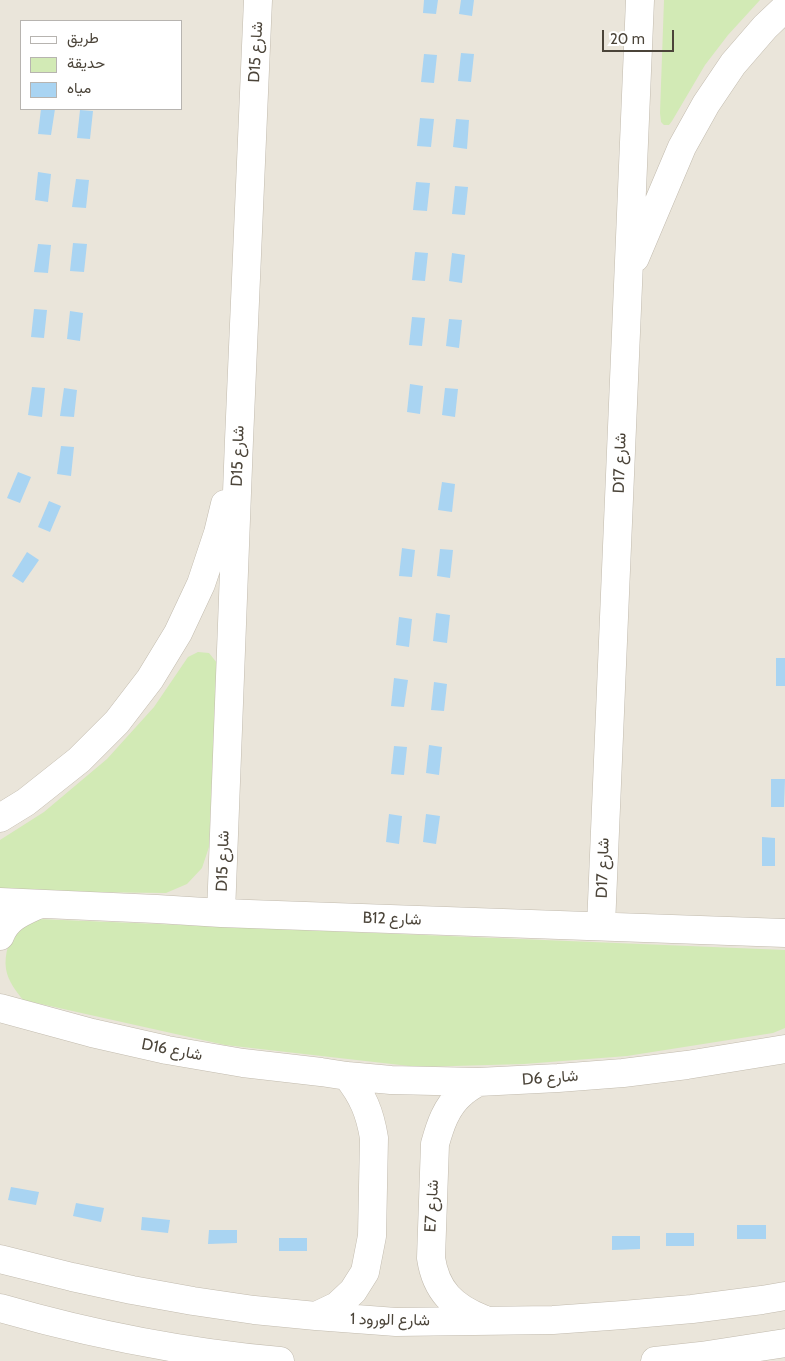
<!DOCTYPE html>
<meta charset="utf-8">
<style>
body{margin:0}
#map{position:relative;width:785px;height:1361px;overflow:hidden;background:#f6f3ec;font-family:Cabin,Vazirmatn,sans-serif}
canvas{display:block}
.legend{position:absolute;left:20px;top:20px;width:162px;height:90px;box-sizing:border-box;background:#fff;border:1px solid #b7b4b0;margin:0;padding:6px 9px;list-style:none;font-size:15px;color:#4b4439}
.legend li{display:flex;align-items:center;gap:10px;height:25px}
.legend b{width:25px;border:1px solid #b7b4b0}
.scale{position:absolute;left:602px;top:30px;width:72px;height:22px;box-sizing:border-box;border:2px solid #4b4439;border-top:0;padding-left:6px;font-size:15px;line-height:18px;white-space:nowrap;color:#4b4439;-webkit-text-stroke:4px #fff;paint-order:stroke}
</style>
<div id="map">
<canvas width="785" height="1361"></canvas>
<ul class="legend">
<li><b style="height:6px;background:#fff"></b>طريق</li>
<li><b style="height:14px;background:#d2eab5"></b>حديقة</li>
<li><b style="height:14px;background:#a9d4f2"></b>مياه</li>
</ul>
<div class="scale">20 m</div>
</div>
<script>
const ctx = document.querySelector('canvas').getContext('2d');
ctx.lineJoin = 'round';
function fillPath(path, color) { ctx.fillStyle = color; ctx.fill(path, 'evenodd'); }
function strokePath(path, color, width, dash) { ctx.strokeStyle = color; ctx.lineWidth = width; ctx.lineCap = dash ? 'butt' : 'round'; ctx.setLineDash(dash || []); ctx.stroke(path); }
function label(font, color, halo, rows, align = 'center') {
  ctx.font = font + ' Cabin,Vazirmatn,sans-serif'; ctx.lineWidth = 4; ctx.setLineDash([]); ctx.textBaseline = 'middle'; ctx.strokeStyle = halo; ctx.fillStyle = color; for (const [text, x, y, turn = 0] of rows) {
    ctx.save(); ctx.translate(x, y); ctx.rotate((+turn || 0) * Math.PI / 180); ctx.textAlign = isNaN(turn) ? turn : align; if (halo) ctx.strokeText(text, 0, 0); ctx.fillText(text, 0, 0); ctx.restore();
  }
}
fillPath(new Path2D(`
 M0,0H785V1361H0ZM21,21H181V109H21Z`), '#eae5da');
fillPath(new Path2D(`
 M664,0H760L728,35L705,65L672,121L669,125H664L661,122L660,113Z
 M198,652L209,653L217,663L209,847L202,868L187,884L166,893L0,891V840L44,812L107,759L154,707L188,657Z
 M38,919L785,950V1028L773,1033L627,1056L524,1064L418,1067L225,1045L23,1000C16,991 8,981 6,969C4,955 9,936 20,927C24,923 32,921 38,919Z`), '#d2eab5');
fillPath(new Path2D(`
 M424,0H438L436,14L423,13Z
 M461,0H474L472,16L459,14Z
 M461,53L474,54L471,82L458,81Z
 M424,54L437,55L434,83L421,82Z
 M41,109H55L51,135L38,134Z
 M80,110L93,111L90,139L77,138Z
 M420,118L434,119L431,147L417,146Z
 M456,119L469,120L467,149L453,147Z
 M38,172L51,174L48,202L35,200Z
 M76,179L89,180L86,208L72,207Z
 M416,182L430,183L427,211L413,210Z
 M455,186L468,187L465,215L452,214Z
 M73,243L87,244L84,272L70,271Z
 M38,244L51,245L48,273L34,272Z
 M415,252L428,253L425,281L412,280Z
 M452,253L465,255L462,283L449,281Z
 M34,309L47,310L44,338L31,337Z
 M70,311L83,313L80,341L67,339Z
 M412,317L425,318L422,346L409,345Z
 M449,319L462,320L459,348L446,346Z
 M410,384L423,386L420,414L407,412Z
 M32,387L45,388L42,417L28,415Z
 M64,388L77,390L74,417L60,416Z
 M445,388L458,389L455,417L442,415Z
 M61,446L74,447L71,476L57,474Z
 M18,472L31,477L20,503L7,498Z
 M442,482L455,484L452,512L438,510Z
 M49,501L61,506L50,532L38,527Z
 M402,548L415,550L412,577L399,576Z
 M440,549L453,550L450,578L437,576Z
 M27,552L39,560L23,583L12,576Z
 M436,613L450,615L447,643L433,641Z
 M399,617L412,619L409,647L396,645Z
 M776,658H785V686H776Z
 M394,678L408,680L404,707L391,706Z
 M434,682L447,684L444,711L431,710Z
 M429,745L442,747L439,775L426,773Z
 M394,746L407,747L404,775L391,774Z
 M771,779H785L784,807H771Z
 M389,814L402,816L399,844L386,842Z
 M426,814L440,816L436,844L423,842Z
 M762,837L775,838V866H762Z
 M11,1187L39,1192L36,1205L8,1200Z
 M76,1203L104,1208L101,1222L73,1216Z
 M142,1217L170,1220L168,1233L141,1230Z
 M737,1225H766V1239H737Z
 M209,1230H237V1243L208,1244Z
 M666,1233H694V1246H666Z
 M612,1236H640V1249L612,1250Z
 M279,1238H307V1251H279Z`), '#a9d4f2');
const minor = new Path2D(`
 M635,258L682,147L706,104L733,64L765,27L785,8
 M0,818L26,802L79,760L117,722L150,679L178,633L201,584L218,533L225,504
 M0,902L157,909L221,913L785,933
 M221,913L239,440L258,0
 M601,926L640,0
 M0,936C7,917 23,912 40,904
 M0,1008L92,1033L167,1050L243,1063L321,1072L347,1076L391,1080L478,1082L558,1078L623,1073L687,1065L785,1049
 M478,1082C472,1086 466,1089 461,1094C446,1107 440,1126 435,1144L431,1258C436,1291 453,1307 483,1319
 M0,1259L72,1277L132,1290L193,1301L254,1310L316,1316L396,1322L553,1320L623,1315L692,1309L762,1300L785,1296
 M0,1308C90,1334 187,1353 280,1361
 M316,1316L337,1306L353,1291L365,1272L372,1236L374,1138C370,1113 363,1096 347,1076
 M655,1361L701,1356L785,1343`);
strokePath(minor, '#c2bbae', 29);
strokePath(minor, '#fff', 28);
label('16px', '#4b4439', '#fff', [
 ["D15 شارع",256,52,-87],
 ["D15 شارع",238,456,-88],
 ["D17 شارع",620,463,-88],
 ["D15 شارع",223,861,-88],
 ["D17 شارع",603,868,-88],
 ["B12 شارع",392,919,2],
 ["D16 شارع",172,1050,11],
 ["D6 شارع",550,1078,-4],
 ["E7 شارع",432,1206,-87],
 ["شارع الورود 1",390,1320,1]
]);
</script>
